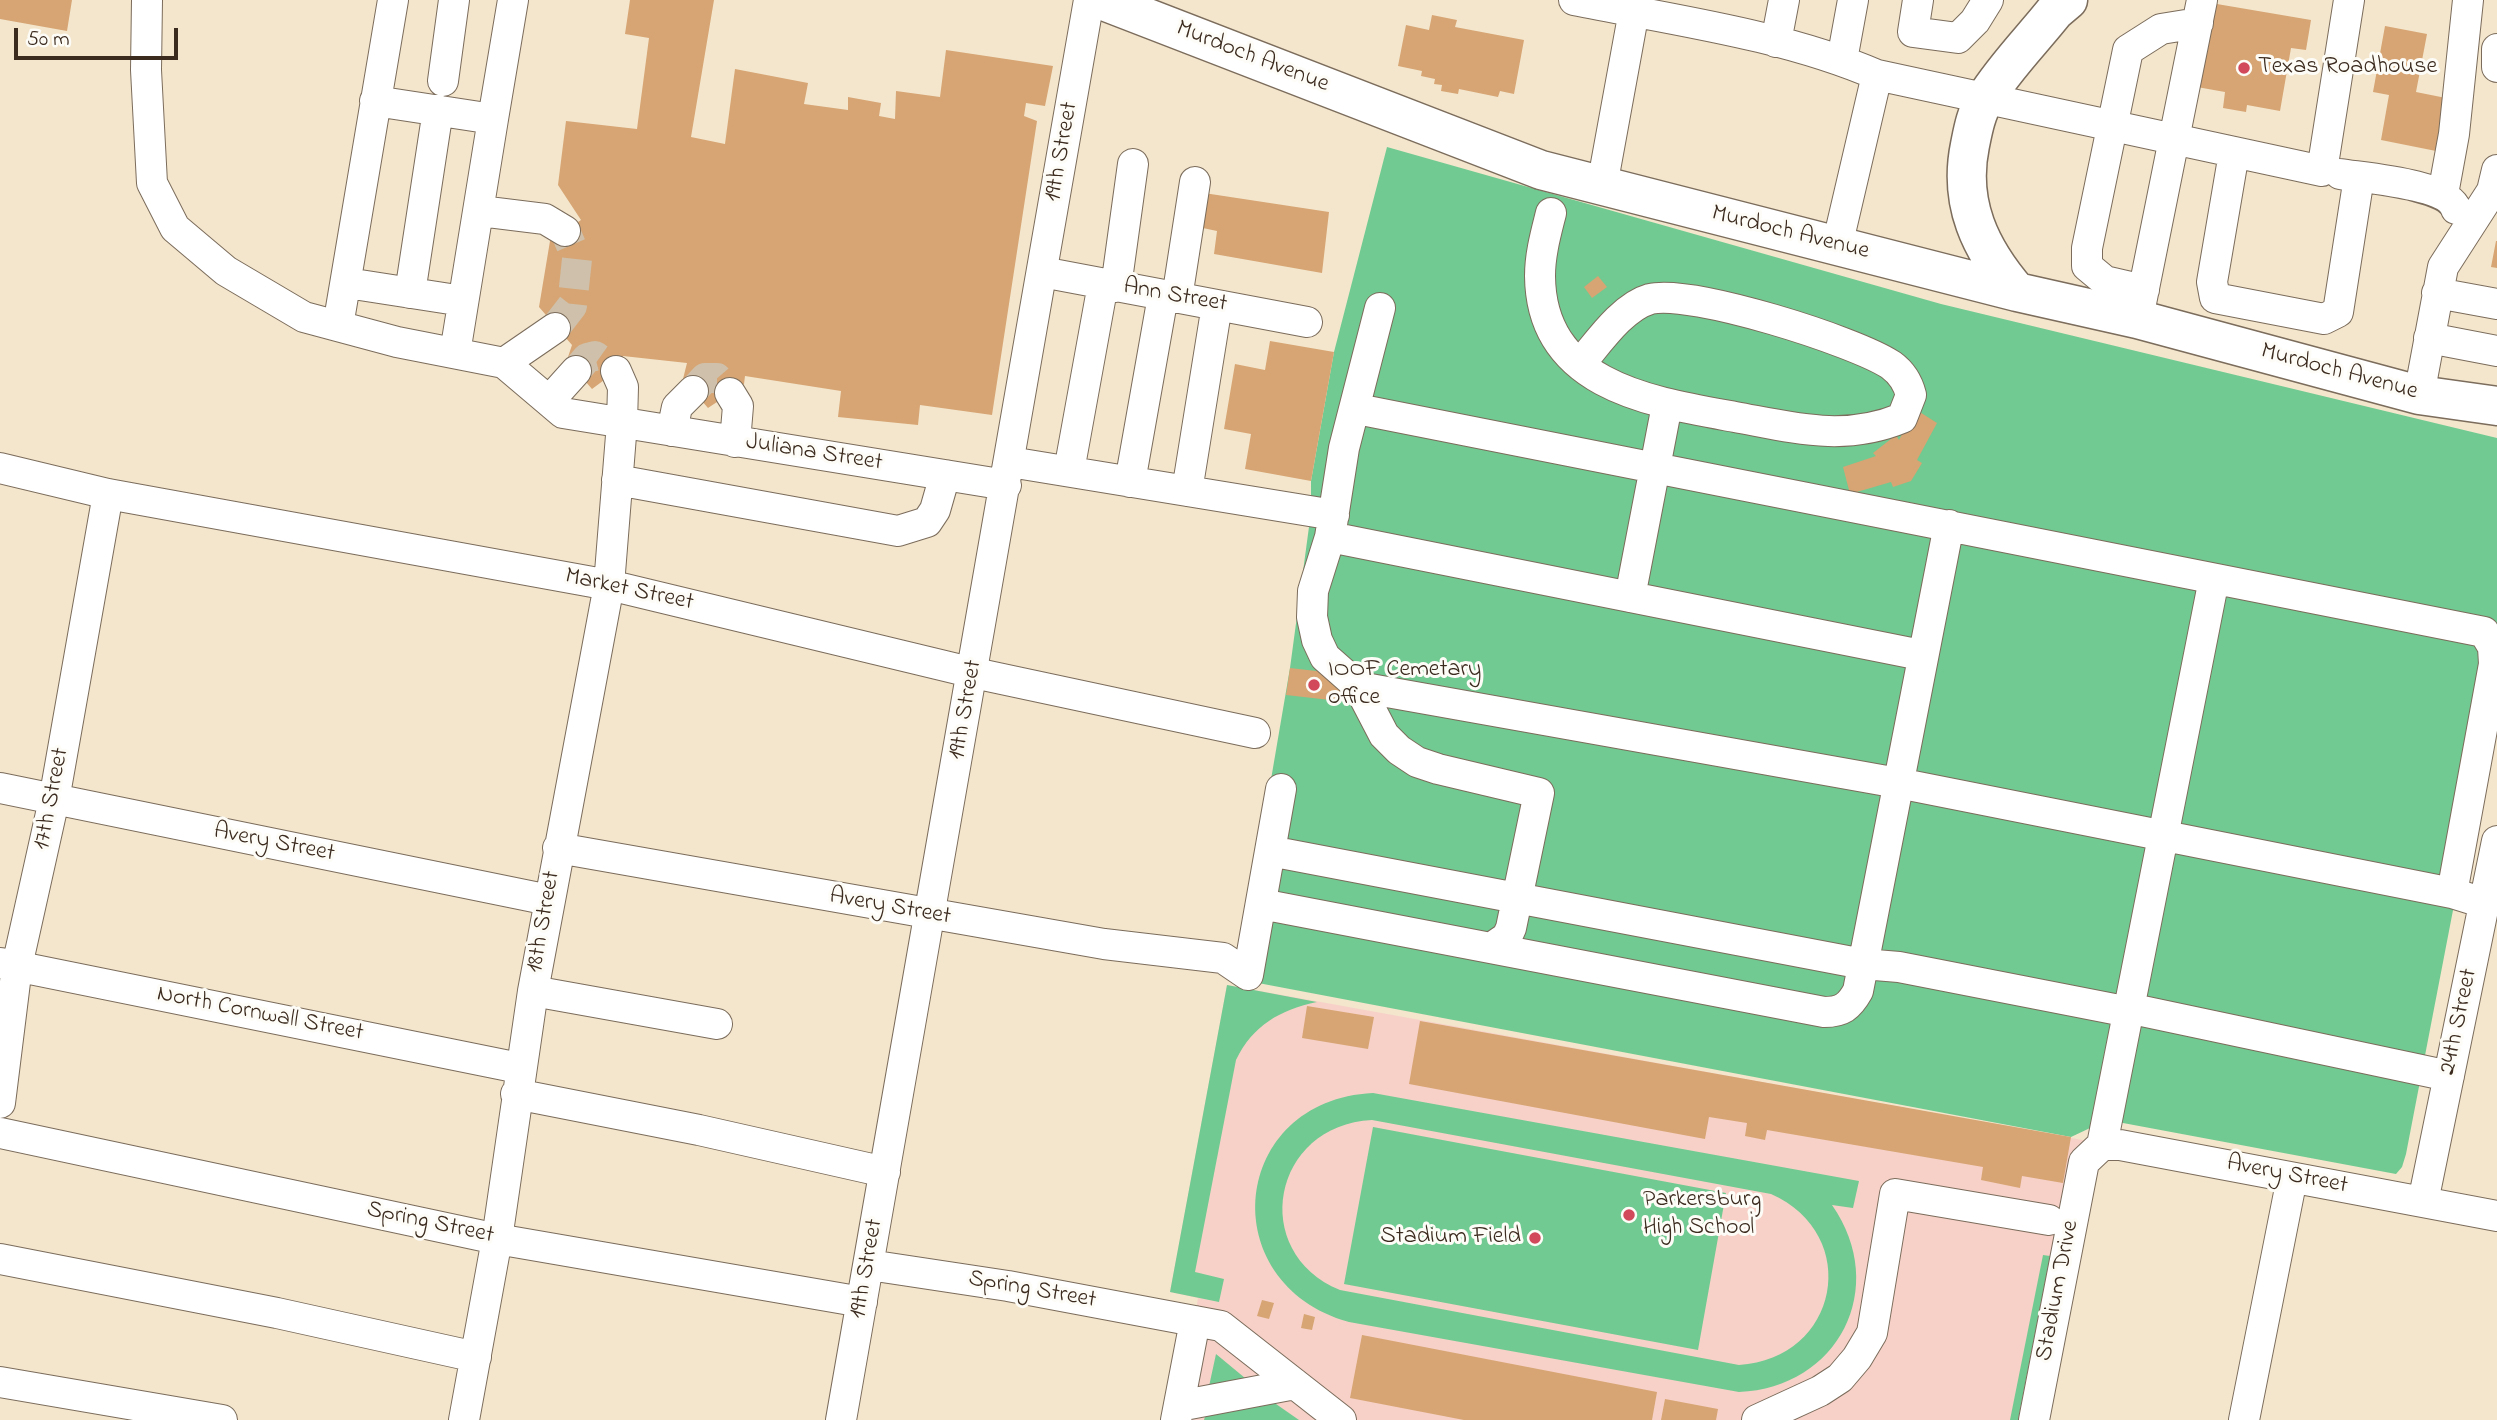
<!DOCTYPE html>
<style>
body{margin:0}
#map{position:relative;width:2497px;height:1420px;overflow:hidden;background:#f3e6cd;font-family:"Indie Flower",sans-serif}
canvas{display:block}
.scale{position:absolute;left:14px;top:28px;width:164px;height:32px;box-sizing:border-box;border:4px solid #3b2a1e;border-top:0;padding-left:9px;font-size:21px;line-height:24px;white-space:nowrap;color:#3b2a1e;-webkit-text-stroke:5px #fdfcf7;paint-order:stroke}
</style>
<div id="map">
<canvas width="2497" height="1420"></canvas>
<div class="scale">50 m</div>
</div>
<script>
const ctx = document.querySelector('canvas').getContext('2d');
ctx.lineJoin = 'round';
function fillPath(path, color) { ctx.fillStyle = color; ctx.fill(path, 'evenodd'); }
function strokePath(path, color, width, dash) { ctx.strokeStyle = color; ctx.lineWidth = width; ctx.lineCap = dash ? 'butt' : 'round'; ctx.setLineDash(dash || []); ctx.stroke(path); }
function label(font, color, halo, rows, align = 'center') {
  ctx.font = font + ' "Indie Flower",sans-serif'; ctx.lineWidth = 6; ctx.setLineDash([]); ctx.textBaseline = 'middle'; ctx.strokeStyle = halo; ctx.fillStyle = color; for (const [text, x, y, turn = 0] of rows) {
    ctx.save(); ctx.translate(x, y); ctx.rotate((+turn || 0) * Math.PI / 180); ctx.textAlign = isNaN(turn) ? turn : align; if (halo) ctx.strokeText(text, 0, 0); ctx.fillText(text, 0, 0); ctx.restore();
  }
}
fillPath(new Path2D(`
 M1227,985L2088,1141L2034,1420H1176L1198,1298L1170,1292Z`), '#f7d1c8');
fillPath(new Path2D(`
 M1387,147L1941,304L2497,438V682L2406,1154L2402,1167L2396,1174L2107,1120L2071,1137L1237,979L1290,668L1311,512V481L1334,352Z
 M1227,985L1317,1002C1280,1010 1253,1025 1236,1060L1195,1272L1224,1279L1219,1302L1170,1292Z
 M1373,1093L1859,1181L1853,1208L1832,1205C1890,1288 1838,1388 1739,1392L1349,1322C1212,1283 1230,1100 1373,1093ZM1372,1120L1771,1194C1863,1235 1839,1359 1739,1365L1340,1290C1248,1252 1272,1125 1372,1120Z
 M1373,1127L1726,1193L1698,1350L1344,1284Z
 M2043,1255L2050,1256L2018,1420H2010Z
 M1216,1354L1251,1383L1208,1391Z
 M1256,1403L1276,1404L1299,1420H1204L1206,1413Z`), '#71ca91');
fillPath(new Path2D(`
 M0,0H72L67,31L0,19Z
 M630,0H714L691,137L725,144L735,69L808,83L804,104L848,110V97L881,103L879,116L895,119L896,91L940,97L946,50L1053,66L1045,106L1026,103L1024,116L1037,121L992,415L920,405L918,425L838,417L841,391L745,376L744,384L708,408L683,379L687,363L623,356L619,369L592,389L567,360L572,345L539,307L550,241L581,220L558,185L566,121L637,129L649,38L625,34Z
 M2211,3L2311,20L2306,50L2291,48L2280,111L2247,105L2246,112L2223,108L2225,92L2197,87Z
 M1432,15L1457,20L1455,27L1524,40L1514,94L1500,91L1498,97L1459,89L1458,94L1441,91L1442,85L1434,84L1435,79L1421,76L1422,71L1398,66L1406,25L1429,30Z
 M2385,26L2427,34L2416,92L2451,99L2441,152L2381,140L2389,95L2373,92Z
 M1204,193L1329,212L1322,273L1214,254L1217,231L1198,227Z
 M2496,241H2497V268L2491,267Z
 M1598,276L1607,287L1592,298L1584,287Z
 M1270,341L1334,352L1311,481L1245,469L1251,434L1224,429L1235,364L1265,370Z
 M1915,409L1937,423L1917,460L1922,463L1911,481L1893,487L1891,482L1850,494L1843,467L1876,456L1873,453L1896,435L1899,440Z
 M1290,668L1343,674L1339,701L1286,695Z
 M1307,1006L1374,1017L1368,1049L1302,1038Z
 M1420,1021L2071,1137L2063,1183L2022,1176L2020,1188L1981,1180L1983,1167L1767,1130L1765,1140L1745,1136L1747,1123L1709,1117L1705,1139L1409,1084Z
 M1262,1300L1274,1303L1269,1319L1257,1316Z
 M1304,1314L1315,1317L1312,1330L1301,1328Z
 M1362,1335L1657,1392L1652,1420H1464L1350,1398Z
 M1665,1399L1718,1409L1716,1420H1661Z`), '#d7a573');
strokePath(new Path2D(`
 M555,328L572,306L577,259L565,231
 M576,371L587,358L595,356L616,371
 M693,391L705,378H717L730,393`), '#cec0aa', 30, [30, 15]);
const minor = new Path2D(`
 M147,0L146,70L152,183L175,228L226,271L304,317L397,342L504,363L563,413L1006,485
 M1574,0C1673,20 1785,35 1877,75L1837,246
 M1918,0L1913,32L1958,38L1975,21L1988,0
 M1776,42L1784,0
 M2497,49V67
 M1842,60L1853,0
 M1877,75L2322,171L2349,0
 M443,81L454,0
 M375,101L493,119L455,353
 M493,119L513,0
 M2234,153L2212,282L2215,298L2324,319L2338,312L2359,177
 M2340,174C2364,178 2448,184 2456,209
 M1602,186L1636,0
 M2443,194L2454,134L2468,0
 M480,211L545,219L565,231
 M1551,213C1546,233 1540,254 1540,276C1541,386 1651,402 1735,417C1795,428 1844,442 1902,418L1911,395C1908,383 1902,373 1891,365C1855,341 1691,289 1650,299C1622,307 1598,343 1580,364
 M1042,272L1307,322
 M347,283L463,301
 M1116,287L1133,164
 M2144,290L2105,281L2087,266V248L2128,50L2161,29L2198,23
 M410,293L438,110
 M2437,293L2497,304
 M1177,298L1195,182
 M1380,308L1344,448L1330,537L1313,591L1312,617L1317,640L1325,657L1359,687L1384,735L1399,750L1417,762L1438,769L1539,793L1511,928L1507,937L1491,948
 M2140,308L2202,0
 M338,326L393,0
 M2429,338L2497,351
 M504,363L555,328
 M730,393L738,406L735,442
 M2419,395L2443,267L2492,191L2497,170
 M549,401L576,371
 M1357,409L2484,632L2493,647L2494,664L2452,893
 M672,431L677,407L693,391
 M1010,462L1334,515
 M0,468L108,494L609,585L974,673L1255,733
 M1069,471L1103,284
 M617,480L898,531L927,522L935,510L945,475
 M1130,482L1163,296
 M1187,491L1217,305
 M1330,537L1921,655
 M1630,597L1667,405
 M1359,687L1898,783L2452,893L2484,903
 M0,788L549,900
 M558,848L1104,944L1223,958L1248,975L1281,789
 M1270,851L1863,964L1899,967L2119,1010L2128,1008L2449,1076
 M1261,904L1824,1012C1842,1012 1849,1007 1858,991L1949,525
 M0,963L519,1068
 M533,991L717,1024
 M516,1094L699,1130L885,1172
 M0,1103L17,966L54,800L108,494
 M0,1133L497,1239L862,1302
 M2102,1145L2214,579
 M2423,1202L2497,841
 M0,1259L277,1313L476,1357
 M869,1265L1008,1286L1221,1326L1341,1420
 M0,1382L222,1420
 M1179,1406L1295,1384
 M464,1420L497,1239L533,991L609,585L622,423L623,387L616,371
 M841,1420L1089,0
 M1176,1420L1195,1321
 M1757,1420L1820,1391L1840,1378L1857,1358L1872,1333L1895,1194L2049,1220
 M2034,1420L2084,1162L2102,1145H2120L2497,1216
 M2244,1420L2292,1178`);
const major = new Path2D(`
 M1101,0L1541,170L2017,292L2137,319L2419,395L2497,406
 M2017,292C1980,249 1958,203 1970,145C1973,130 1976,113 1985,99C2004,68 2032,40 2055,11L2068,0`);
strokePath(minor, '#7b6c5b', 32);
strokePath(major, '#7b6c5b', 41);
strokePath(minor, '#fff', 30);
strokePath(major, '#fff', 38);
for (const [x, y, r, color] of [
 [2244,68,7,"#d1495b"],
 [1314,685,7,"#d1495b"],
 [1629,1215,7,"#d1495b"],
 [1535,1238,7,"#d1495b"]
]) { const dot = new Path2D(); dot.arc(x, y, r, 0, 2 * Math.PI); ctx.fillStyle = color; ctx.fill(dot); strokePath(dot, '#fdfcf7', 2.5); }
label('24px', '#3b2a1e', '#fdfcf7', [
 ["Murdoch Avenue",1252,58,21],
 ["19th Street",1063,152,-80],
 ["Murdoch Avenue",1790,234,14],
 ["Ann Street",1175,297,10],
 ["Murdoch Avenue",2339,373,15],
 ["Juliana Street",814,454,9],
 ["Market Street",629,591,12],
 ["19th Street",967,710,-80],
 ["17th Street",53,799,-79],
 ["Avery Street",274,844,11],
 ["Avery Street",890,908,10],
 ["18th Street",545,922,-80],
 ["North Cornwall Street",260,1015,11],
 ["24th Street",2460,1022,-78],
 ["Avery Street",2287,1176,11],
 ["Spring Street",430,1224,12],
 ["19th Street",868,1269,-80],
 ["Spring Street",1032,1291,10],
 ["Stadium Drive",2059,1291,-79]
]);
label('24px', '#3b2a1e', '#fdfcf7', [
 ["Texas Roadhouse",2258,68],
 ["IOOF Cemetary",1328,671],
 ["office",1328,699],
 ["Parkersburg",1643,1201],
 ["High School",1643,1229],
 ["Stadium Field",1521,1238,"right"]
], 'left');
</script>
